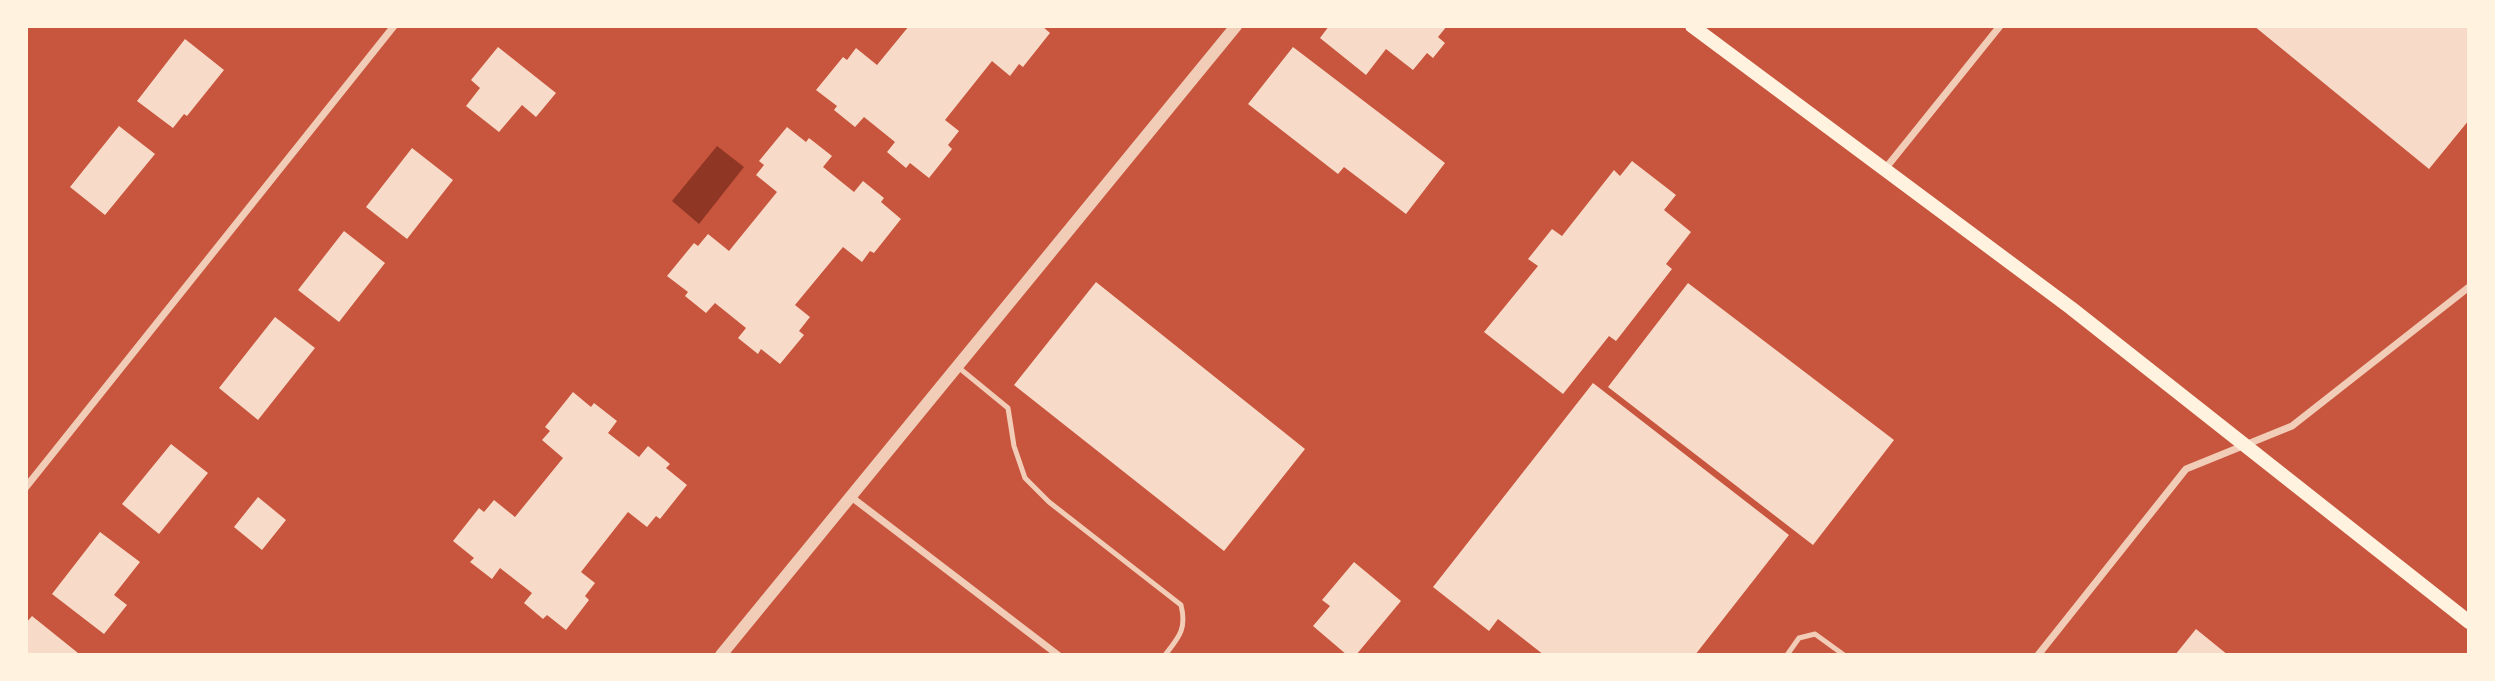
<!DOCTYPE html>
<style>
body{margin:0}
#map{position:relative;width:2495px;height:681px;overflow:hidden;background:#c8553d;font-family:Rubik,sans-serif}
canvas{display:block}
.frame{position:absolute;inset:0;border:28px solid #fff3e0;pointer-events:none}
</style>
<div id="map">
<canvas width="2495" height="681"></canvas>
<div class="frame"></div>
</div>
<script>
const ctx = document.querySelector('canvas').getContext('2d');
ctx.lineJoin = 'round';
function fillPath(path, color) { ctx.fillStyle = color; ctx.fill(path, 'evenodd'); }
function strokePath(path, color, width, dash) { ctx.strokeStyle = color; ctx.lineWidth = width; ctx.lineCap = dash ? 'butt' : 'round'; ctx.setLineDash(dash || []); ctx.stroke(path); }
fillPath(new Path2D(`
 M717,146L744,167L699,224L672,201Z`), '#8f3625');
fillPath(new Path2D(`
 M909,26H1042L1050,33L1023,67L1019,64L1010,76L992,61L945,120L959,131L948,145L952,149L929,178L910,163L906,168L887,152L895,142L864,117L855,127L834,110L837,106L816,90L843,57L847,60L856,48L877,65Z
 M1329,26H1447L1438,37L1445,43L1433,58L1427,53L1413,70L1386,49L1366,75L1320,38Z
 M2254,26H2469V120L2429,169Z
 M185,39L224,70L187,116L184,114L173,128L137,101Z
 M498,47L556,93L536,117L522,105L499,132L466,106L480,88L471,80Z
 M1293,47L1445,163L1406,214L1344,167L1338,174L1248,104Z
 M119,126L155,154L105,215L70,187Z
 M787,127L806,142L809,138L832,156L823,167L854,192L863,181L884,198L881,202L901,219L874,253L870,251L862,262L843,247L795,305L810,317L799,331L804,335L780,364L761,349L758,354L738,338L746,328L715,303L706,313L685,296L688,292L667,276L694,243L698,246L708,234L729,251L777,192L756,175L764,165L759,161Z
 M412,148L453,180L407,239L366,207Z
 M1632,161L1676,195L1664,210L1691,232L1666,264L1672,269L1616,341L1609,336L1563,394L1484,332L1538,266L1528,259L1552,229L1562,236L1614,170L1620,176Z
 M344,231L385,263L339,322L298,290Z
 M1096,282L1305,449L1224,551L1014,385Z
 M1688,283L1894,440L1813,545L1608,387Z
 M275,317L315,348L258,420L219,388Z
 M1593,383L1789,535L1695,655H1544L1498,619L1489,631L1433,587Z
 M573,392L591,407L594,403L617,421L608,433L639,457L648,446L670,464L666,468L687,485L660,519L656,516L647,527L628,512L581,572L595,583L585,596L589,600L566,630L547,615L543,619L524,603L532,593L500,568L492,579L470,562L474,558L453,541L479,508L484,512L494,500L515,517L563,458L542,440L550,431L545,427Z
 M171,444L208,473L159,534L122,504Z
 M258,497L286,520L262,550L234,527Z
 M100,532L140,562L114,595L127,605L104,634L52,594Z
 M1354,562L1401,601L1356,655H1347L1313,626L1330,606L1322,600Z
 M32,616L78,653L76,655H26V623Z
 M2196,629L2228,655H2175Z`), '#f7dbc8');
strokePath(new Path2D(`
 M958,367L1008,408L1014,446L1025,478L1049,502L1181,605C1187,629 1179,637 1165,655
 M1787,655L1799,638L1815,634L1844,655`), '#f1ccb7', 5);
strokePath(new Path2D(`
 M1885,169L2000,26
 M26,487L394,26
 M850,496L1058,655
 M2038,655L2186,469L2292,426L2469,287`), '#f1ccb7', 7);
strokePath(new Path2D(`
 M721,655L1236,26`), '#f1ccb7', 12);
strokePath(new Path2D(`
 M1692,26L2071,308L2469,622`), '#fff3e0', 14);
</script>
